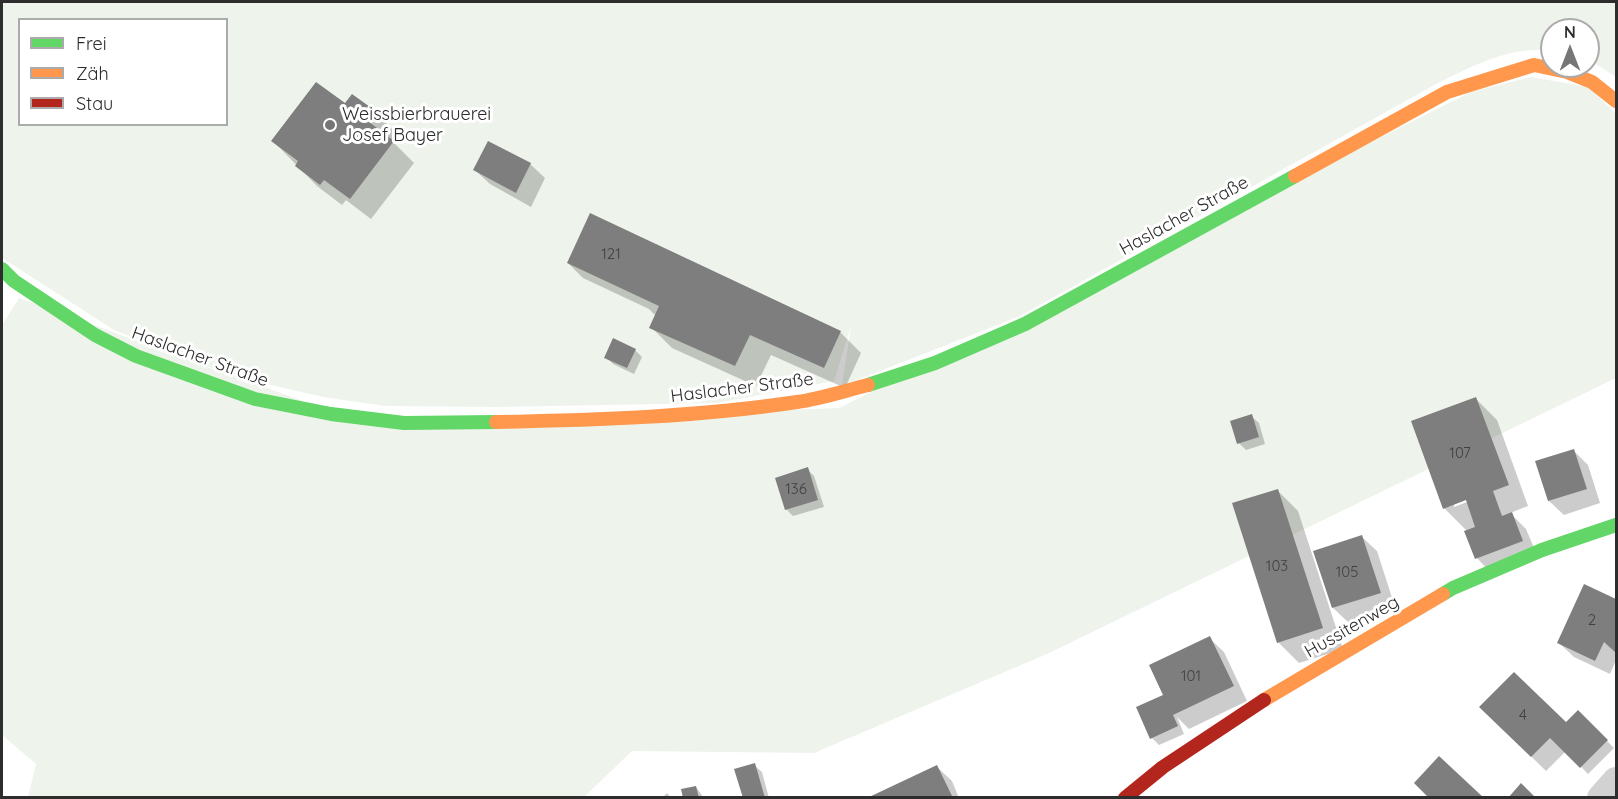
<!DOCTYPE html>
<meta charset="utf-8">
<style>
body{margin:0}
#map{position:relative;width:1618px;height:799px;overflow:hidden;background:#fff;font-family:Quicksand,sans-serif}
canvas{display:block}
.frame{position:absolute;inset:0;border:3px solid #2d2d2d;pointer-events:none}
.legend{position:absolute;left:18px;top:18px;width:210px;height:108px;box-sizing:border-box;background:#fff;border:2px solid #ababab;margin:0;padding:8px 10px;list-style:none;font-size:18px;color:#2d2d2d}
.legend li{display:flex;align-items:center;gap:12px;height:30px}
.legend b{width:30px;border:2px solid #ababab}
.north{position:absolute;left:1540px;top:18px;width:60px;height:60px;box-sizing:border-box;background:#fff;border:2px solid #ababab;border-radius:50%;rotate:0deg;font-size:16px;font-weight:700;line-height:24px;text-align:center;color:#2d2d2d}
.north::after{content:'';display:block;margin:auto;width:21px;height:27px;background:#767676;clip-path:polygon(50% 0,100% 100%,50% 72%,0 100%)}
</style>
<div id="map">
<canvas width="1618" height="799"></canvas>
<div class="frame"></div>
<ul class="legend">
<li><b style="height:8px;background:#63d668"></b>Frei</li>
<li><b style="height:8px;background:#ff974d"></b>Zäh</li>
<li><b style="height:8px;background:#b3261e"></b>Stau</li>
</ul>
<div class="north">N</div>
</div>
<script>
const ctx = document.querySelector('canvas').getContext('2d');
ctx.lineJoin = 'round';
function fillPath(path, color) { ctx.fillStyle = color; ctx.fill(path, 'evenodd'); }
function strokePath(path, color, width, dash) { ctx.strokeStyle = color; ctx.lineWidth = width; ctx.lineCap = dash ? 'butt' : 'round'; ctx.setLineDash(dash || []); ctx.stroke(path); }
function label(font, color, halo, rows, align = 'center') {
  ctx.font = font + ' Quicksand,sans-serif'; ctx.lineWidth = 6; ctx.setLineDash([]); ctx.textBaseline = 'middle'; ctx.strokeStyle = halo; ctx.fillStyle = color; for (const [text, x, y, turn = 0] of rows) {
    ctx.save(); ctx.translate(x, y); ctx.rotate((+turn || 0) * Math.PI / 180); ctx.textAlign = isNaN(turn) ? turn : align; if (halo) ctx.strokeText(text, 0, 0); ctx.fillText(text, 0, 0); ctx.restore();
  }
}
fillPath(new Path2D(`
 M2,2H1616V77L1588,59V30H1552V50C1507,47 1477,64 1438,83L1020,316L842,386L851,326L834,381L717,403L497,407L385,406L323,397L228,375L114,330L2,258ZM20,20H226V124H20Z
 M1531,77L1589,87L1616,114V378L1047,654L814,753L632,751L584,797H28L36,764L2,735V325L19,298L369,425L839,408L1471,92Z`), '#eef4eb');
fillPath(new Path2D(`
 M345,105L376,113L397,134L392,141L414,163L371,219L346,200L342,205L317,186L273,141Z
 M530,164L545,178L531,207L490,184L475,170Z
 M568,263L840,332L861,353L845,388L771,355L756,386L672,348L651,327L656,316L649,309L583,278Z
 M635,350L642,357L634,374L613,364L606,357Z
 M1476,399L1497,420L1528,506L1510,513L1526,529L1537,555L1491,573L1477,558L1467,531L1444,508ZM1467,499V502L1454,507V503Z
 M1251,416L1259,423L1265,444L1246,450L1239,443Z
 M1573,450L1588,465L1600,503L1564,515L1549,501Z
 M807,469L814,476L824,507L793,516L786,509Z
 M1277,490L1298,511L1343,649L1299,663L1278,642Z
 M1362,537L1377,551L1395,607L1348,622L1333,608Z
 M1585,586L1616,600V660L1610,674L1574,657L1559,643Z
 M1209,638L1224,652L1247,701L1189,729L1177,717L1184,734L1159,745L1152,738L1165,696Z
 M1481,707L1566,724L1578,712L1614,748L1588,774L1566,751L1546,771Z
 M754,765L762,772L769,798H745Z
 M937,767L952,781L959,798H871Z
 M696,787L704,798H685Z
 M667,793L671,798H662Z`), '#0003');
fillPath(new Path2D(`
 M316,82L345,103L352,94L377,112L369,122L394,141L350,199L324,180L320,185L295,166L298,161L271,141Z
 M488,141L531,163L516,193L473,170Z
 M590,213L841,331L824,368L750,335L735,366L649,328L659,306L567,263Z
 M613,338L636,349L627,368L604,358Z
 M1476,397L1509,485L1493,491L1502,516L1512,512L1523,541L1475,559L1464,531L1475,527L1466,500L1443,509L1411,421Z
 M1252,414L1259,437L1237,444L1230,421Z
 M1574,449L1587,489L1548,501L1535,461Z
 M808,467L818,500L785,510L775,478Z
 M1278,489L1323,628L1277,643L1232,503Z
 M1362,535L1381,593L1332,608L1313,551Z
 M1584,584L1616,599V653L1604,642L1595,661L1557,643Z
 M1210,636L1234,686L1173,715L1178,726L1150,739L1136,707L1163,695L1149,665Z
 M1514,672L1566,722L1578,710L1608,740L1580,768L1550,738L1531,757L1479,707Z
 M1439,756L1484,798H1429L1414,783Z
 M755,763L765,798H743L734,769Z
 M937,765L953,798H867Z
 M1521,783L1536,798H1508Z
 M696,786L699,798H683L681,789Z`), '#7e7e7e');
strokePath(new Path2D(`
 M1601,798L1616,781`), '#d2d2d2', 28);
strokePath(new Path2D(`
 M2,269L14,281L95,335L136,356L255,399L331,414L404,423L496,422
 M868,385L935,363L1025,324L1295,176
 M1443,594L1453,588L1542,550L1616,525`), '#63d668', 14);
strokePath(new Path2D(`
 M1295,176L1447,92L1534,65L1567,72L1592,82L1616,101
 M496,422C596,420 697,417 797,402C820,399 844,391 868,385
 M1264,700L1443,594`), '#ff974d', 14);
strokePath(new Path2D(`
 M1125,798L1163,767L1264,700`), '#b3261e', 14);
for (const [x, y, r, color] of [
 [330,125,6,"#767676"]
]) { const dot = new Path2D(); dot.arc(x, y, r, 0, 2 * Math.PI); ctx.fillStyle = color; ctx.fill(dot); strokePath(dot, '#fff', 2); }
label('15px', '#414141', null, [
 ["121",611,254],
 ["107",1460,453],
 ["136",796,489],
 ["103",1277,566],
 ["105",1347,572],
 ["2",1592,620],
 ["101",1191,676],
 ["4",1523,715]
]);
label('18px', '#2d2d2d', '#fff', [
 ["Weissbierbrauerei",342,115],
 ["Josef Bayer",342,136]
], 'left');
label('18px', '#2d2d2d', '#fff', [
 ["Haslacher Straße",1184,216,-29],
 ["Haslacher Straße",200,357,20],
 ["Haslacher Straße",742,388,-7],
 ["Hussitenweg",1352,627,-30]
]);
</script>
